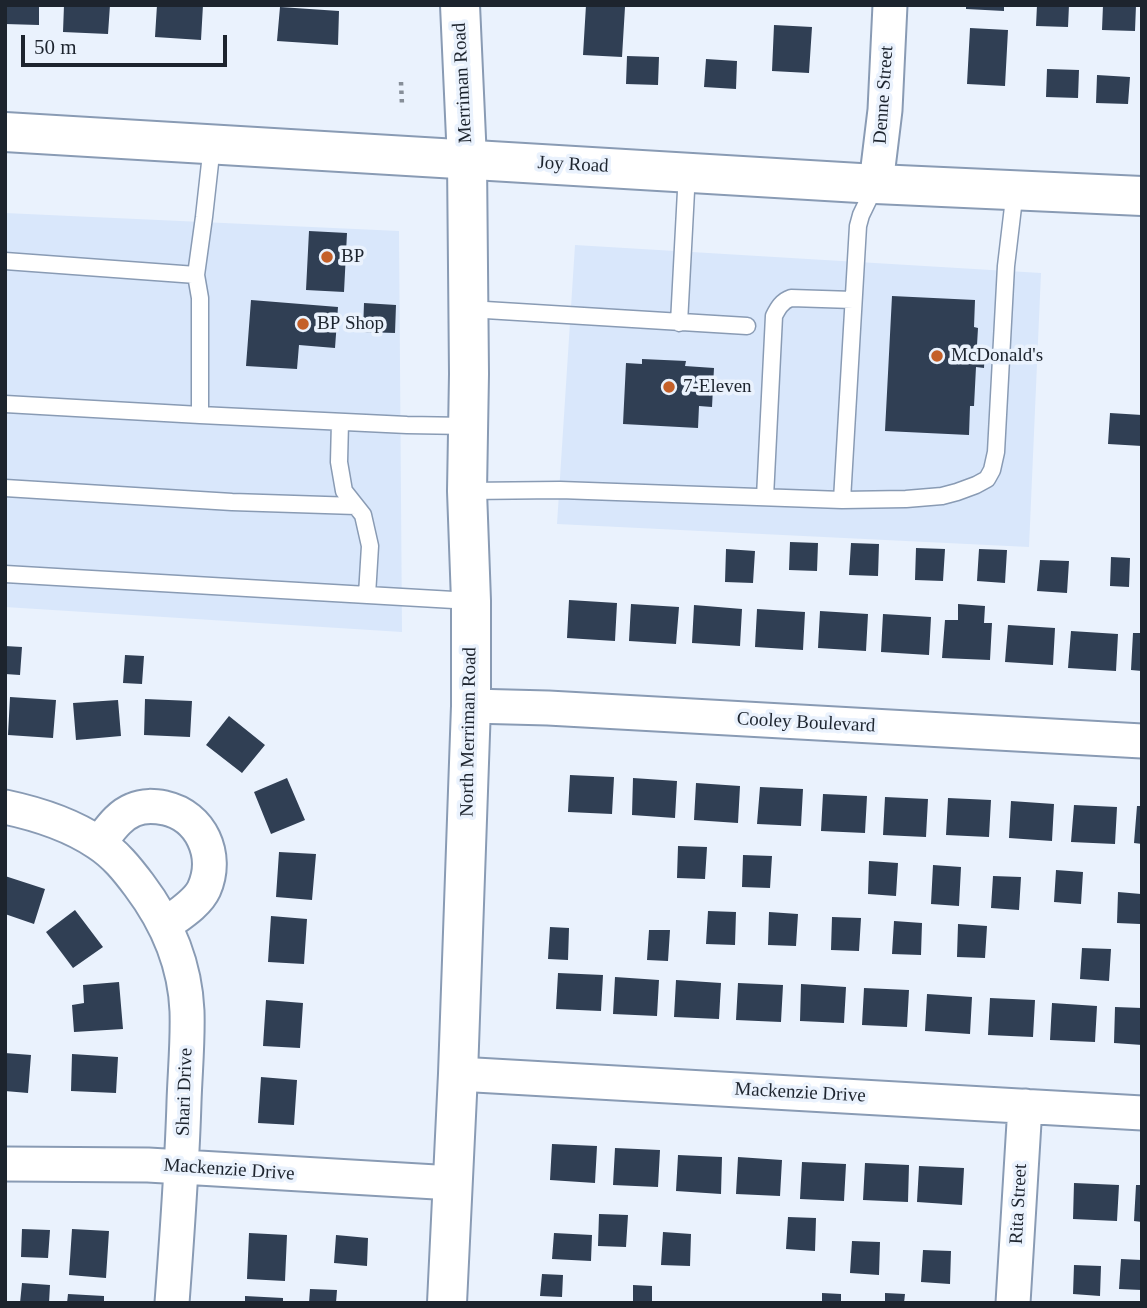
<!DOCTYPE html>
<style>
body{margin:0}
#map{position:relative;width:1147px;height:1308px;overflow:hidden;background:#eaf2fd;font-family:"Times New Roman",serif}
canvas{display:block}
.frame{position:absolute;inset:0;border:7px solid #1d242e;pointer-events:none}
.scale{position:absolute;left:21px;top:35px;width:206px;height:32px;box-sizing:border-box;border:4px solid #1d242e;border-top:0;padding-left:9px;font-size:21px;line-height:24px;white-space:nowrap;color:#1d242e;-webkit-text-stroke:5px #eaf2fd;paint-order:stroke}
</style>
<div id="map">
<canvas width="1147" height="1308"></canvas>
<div class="frame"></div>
<div class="scale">50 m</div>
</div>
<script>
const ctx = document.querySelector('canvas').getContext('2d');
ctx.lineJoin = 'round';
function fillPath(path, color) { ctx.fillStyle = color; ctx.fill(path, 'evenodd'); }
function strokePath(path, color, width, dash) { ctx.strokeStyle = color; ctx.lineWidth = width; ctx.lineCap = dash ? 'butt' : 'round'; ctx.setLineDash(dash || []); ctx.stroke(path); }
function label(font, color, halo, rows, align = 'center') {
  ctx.font = font + ' "Times New Roman",serif'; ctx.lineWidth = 7; ctx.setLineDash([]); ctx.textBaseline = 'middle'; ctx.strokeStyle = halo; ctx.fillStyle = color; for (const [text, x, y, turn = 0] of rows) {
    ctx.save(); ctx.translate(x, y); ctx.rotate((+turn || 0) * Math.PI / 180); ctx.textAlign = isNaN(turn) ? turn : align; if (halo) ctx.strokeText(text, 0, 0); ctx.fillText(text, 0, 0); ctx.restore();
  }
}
fillPath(new Path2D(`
 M5,213L399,231L402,632L5,607Z
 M575,245L1041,273L1029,547L557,524Z`), '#d9e7fb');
fillPath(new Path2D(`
 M5,5H39V25L5,24Z
 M64,5H110L108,34L63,32Z
 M157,5H203L201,40L155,37Z
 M586,5L625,7L622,57L583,55Z
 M966,5H1004V11L966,9Z
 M1037,5H1069L1068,27L1036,26Z
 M1103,5H1136L1135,31L1102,30Z
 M280,7L339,11L338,45L277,41Z
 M774,25L812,27L809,73L772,71Z
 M970,28L1008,30L1005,86L967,84Z
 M627,56L659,57L658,85L626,84Z
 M706,59L737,61L736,89L704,87Z
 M1047,69L1079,70L1078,98L1046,97Z
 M1097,75L1130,77L1128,104L1096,103Z
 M309,231L347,233L344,292L306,290Z
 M892,296L975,300L974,327L978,328L977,345L985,346L984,368L976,367L974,406H970L969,435L885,431Z
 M251,300L338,307L335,348L299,345L297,369L246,366Z
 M364,303L396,305L395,333L363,332Z
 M642,359L686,361L685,366L714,368L712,407L699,406L698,428L623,424L626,363L642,364Z
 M1110,413L1142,415V446L1108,444Z
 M790,542L818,543L817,571L789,570Z
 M851,543L879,544L878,576L849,575Z
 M916,548L945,549L943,581L915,580Z
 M726,549L755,551L753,583L725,582Z
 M979,549L1007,550L1005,583L977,581Z
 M1111,557L1130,558L1129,587L1110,586Z
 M1040,560L1069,561L1067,593L1037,591Z
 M569,600L617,603L615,641L567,638Z
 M631,604L679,607L676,644L629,641Z
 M958,604L985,606L984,623H992L990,660L942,658L945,620H958Z
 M694,605L742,609L740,646L692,643Z
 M757,609L805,612L803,650L755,647Z
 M820,611L868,614L866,651L818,648Z
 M883,614L931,617L929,655L881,652Z
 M1008,625L1055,628L1053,665L1005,662Z
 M1071,631L1118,634L1116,671L1068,668Z
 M1133,633H1142V671L1131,670Z
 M5,646L22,647L20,675L5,674Z
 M125,655L144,656L142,684L123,683Z
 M10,697L56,700L53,738L8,735Z
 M145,699L192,701L190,737L144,735Z
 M118,700L121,736L76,740L73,703Z
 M229,716L265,745L242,773L206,745Z
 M570,775L614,777L612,814L568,812Z
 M287,778L305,820L271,834L254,792Z
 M633,778L677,781L675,818L632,815Z
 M696,783L740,786L738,823L694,820Z
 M760,787L803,789L801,826L757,824Z
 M823,794L867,796L865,833L821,831Z
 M885,797L928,799L926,837L883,835Z
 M948,798L991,800L989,837L946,835Z
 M1011,801L1054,804L1052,841L1009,838Z
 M1074,805L1117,807L1115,844L1071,842Z
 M1137,806H1142V844L1134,843Z
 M678,846L707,847L705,879L677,878Z
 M279,852L316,854L312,900L276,897Z
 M743,855L772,856L770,888L742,887Z
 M869,861L898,863L896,896L868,894Z
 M933,865L961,867L959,906L931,904Z
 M1056,870L1083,872L1081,904L1054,902Z
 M5,876L45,889L34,924L5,914Z
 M993,876L1021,877L1019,910L991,908Z
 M1118,892L1141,894L1140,924L1117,923Z
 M75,910L103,947L73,968L46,932Z
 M708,911L736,912L735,945L706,944Z
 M769,912L798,914L796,946L768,945Z
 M271,916L307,919L304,964L268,962Z
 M832,917L861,918L859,951L831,950Z
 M894,921L922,923L921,955L892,954Z
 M958,924L987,926L985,958L957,957Z
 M550,927L569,928L568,960L548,959Z
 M649,930H670L668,961L647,960Z
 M1082,948L1111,949L1109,981L1080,979Z
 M558,973L603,975L601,1011L556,1009Z
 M615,977L659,980L657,1016L613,1014Z
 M676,980L721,983L719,1019L674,1017Z
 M119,982L123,1029L74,1032L72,1005L84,1003L83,985Z
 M738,983L783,985L781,1022L736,1020Z
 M801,984L846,987L844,1023L800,1021Z
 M864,988L909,990L907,1027L862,1025Z
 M927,994L972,997L970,1034L925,1031Z
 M990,998L1035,1000L1033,1037L988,1035Z
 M266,1000L303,1003L300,1048L263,1046Z
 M1052,1003L1097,1006L1095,1042L1050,1040Z
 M1115,1007L1142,1008V1045L1114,1043Z
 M5,1053L31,1055L28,1093L5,1091Z
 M72,1054L118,1057L116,1093L71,1091Z
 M261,1077L297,1080L294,1125L258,1123Z
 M552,1144L597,1146L595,1183L550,1180Z
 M615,1148L660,1150L658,1187L613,1185Z
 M678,1155L722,1157L721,1194L676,1191Z
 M738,1157L782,1160L780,1196L736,1194Z
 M802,1162L846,1164L844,1201L800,1199Z
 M865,1163L909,1165L908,1202L863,1200Z
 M919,1166L964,1168L962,1205L917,1202Z
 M1074,1183L1119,1185L1117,1221L1073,1219Z
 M1136,1185H1142V1222L1134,1221Z
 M599,1214L628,1215L626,1247L598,1246Z
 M788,1217L816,1218L815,1251L786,1249Z
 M22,1229L50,1230L48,1258L21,1257Z
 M72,1229L109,1231L106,1278L69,1275Z
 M663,1232L691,1234L690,1266L661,1265Z
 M249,1233L287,1235L285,1281L247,1279Z
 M554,1233L592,1235L591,1261L552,1259Z
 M336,1235L368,1238L367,1266L334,1263Z
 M852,1241L880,1242L879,1275L850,1273Z
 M923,1250L951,1251L950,1284L921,1282Z
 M1121,1259L1142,1260V1290L1119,1289Z
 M1074,1265L1101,1266L1100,1296L1073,1294Z
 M542,1274L563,1275L562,1297L540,1296Z
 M22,1283L50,1285L49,1303H20Z
 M633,1285L652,1286V1303H633Z
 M310,1289L337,1290L336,1303H309Z
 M822,1293L841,1294V1303H822Z
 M885,1293L905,1294L904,1303H885Z
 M68,1294L104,1296V1303H67Z
 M245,1296L283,1298V1303H245Z`), '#303f54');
const service = new Path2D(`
 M5,261L196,275L200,298V415L407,425L467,426
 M196,275L204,217L212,145
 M469,309L747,326
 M679,323L687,172
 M5,404L200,415
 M340,422L339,462L344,491L363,515L370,546L367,595
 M5,488L232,502L356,506
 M467,491L560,490L842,500L906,499L942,496L957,492L976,485L987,479L992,470L996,452L1006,266L1015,190
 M765,497L774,316C778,308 782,301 791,298L853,300
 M842,500L858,226L861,215L876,184
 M5,574L471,601`);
const minor = new Path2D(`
 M876,184L885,110L890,5
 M471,706L548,708L1142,741
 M5,807C38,814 70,824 98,843C115,854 127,869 139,885C167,922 185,964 187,1011C188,1041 185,1072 184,1102C182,1169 177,1236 172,1303
 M99,843C109,831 118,816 133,810C144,805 154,806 165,808C201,816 219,855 204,889C197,904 178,915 165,925
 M458,1074L1142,1113
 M5,1164L148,1165L453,1183
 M1013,1303L1025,1106`);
const tertiary = new Path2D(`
 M5,132L876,184L1142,196`);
const secondary = new Path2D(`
 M447,1303L458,1074L471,706V601L467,491L469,374L467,160L460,5`);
strokePath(service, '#899bb4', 19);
strokePath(minor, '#899bb4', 37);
strokePath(tertiary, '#899bb4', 42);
strokePath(secondary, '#899bb4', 42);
strokePath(new Path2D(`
 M401,82L402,105`), '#868e98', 4.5, [3.5, 5]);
strokePath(service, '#fff', 16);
strokePath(minor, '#fff', 33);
strokePath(tertiary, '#fff', 38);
strokePath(secondary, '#fff', 38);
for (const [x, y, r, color] of [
 [327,257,7,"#c46029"],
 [303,324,7,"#c46029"],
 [937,356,7,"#c46029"],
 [669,387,7,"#c46029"]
]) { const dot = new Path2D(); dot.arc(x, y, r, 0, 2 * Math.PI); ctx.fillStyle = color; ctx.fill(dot); strokePath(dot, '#eaf2fd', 2.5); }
label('19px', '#1d242e', '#eaf2fd', [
 ["Merriman Road",463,83,-93],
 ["Denne Street",884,95,-86],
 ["Joy Road",573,165,3],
 ["Cooley Boulevard",806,723,3],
 ["North Merriman Road",469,732,-89],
 ["Shari Drive",185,1092,-88],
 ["Mackenzie Drive",800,1093,3],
 ["Mackenzie Drive",229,1170,4],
 ["Rita Street",1019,1204,-87]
]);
label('19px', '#1d242e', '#eaf2fd', [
 ["BP",341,257],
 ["BP Shop",317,324],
 ["McDonald's",951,356],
 ["7-Eleven",683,387]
], 'left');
</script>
